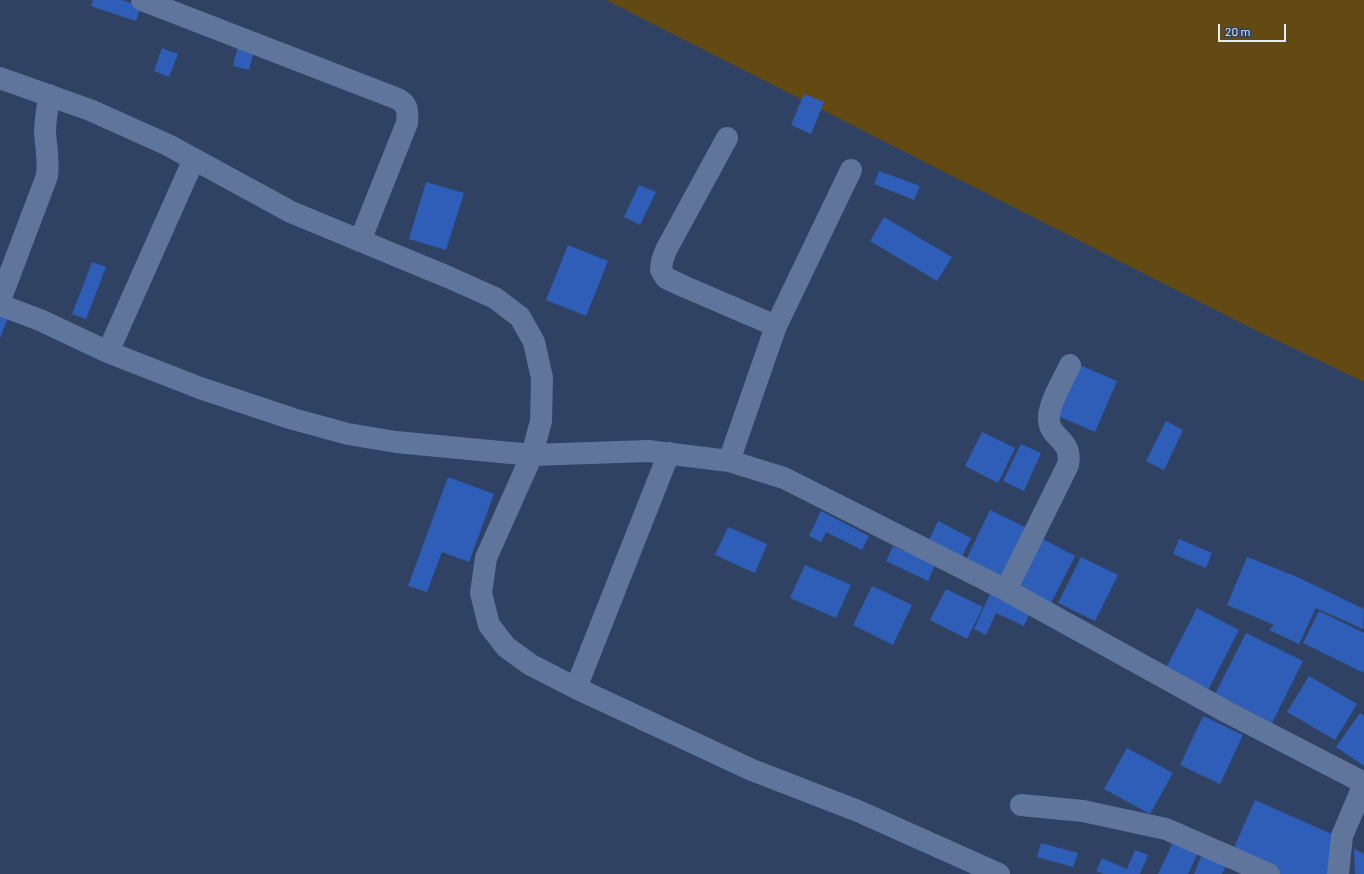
<!DOCTYPE html>
<style>
body{margin:0}
#map{position:relative;width:1364px;height:874px;overflow:hidden;background:#2f4264;font-family:Barlow,sans-serif}
canvas{display:block}
.scale{position:absolute;left:1218px;top:24px;width:68px;height:18px;box-sizing:border-box;border:2px solid #e2ecfe;border-top:0;padding-left:5px;font-size:12px;line-height:14px;white-space:nowrap;color:#e2ecfe;-webkit-text-stroke:3px #2f4264;paint-order:stroke}
</style>
<div id="map">
<canvas width="1364" height="874"></canvas>
<div class="scale">20 m</div>
</div>
<script>
const ctx = document.querySelector('canvas').getContext('2d');
ctx.lineJoin = 'round';
function fillPath(path, color) { ctx.fillStyle = color; ctx.fill(path, 'evenodd'); }
function strokePath(path, color, width, dash) { ctx.strokeStyle = color; ctx.lineWidth = width; ctx.lineCap = dash ? 'butt' : 'round'; ctx.setLineDash(dash || []); ctx.stroke(path); }
fillPath(new Path2D(`
 M606,0H1364V382L1251,328Z`), '#634912');
fillPath(new Path2D(`
 M93,0H122L141,6L136,21L91,6Z
 M239,42L255,46L249,70L233,66Z
 M162,48L178,54L169,77L154,71Z
 M804,94L824,102L811,134L791,125Z
 M879,171L920,186L914,200L874,184Z
 M426,182L464,193L446,250L409,239Z
 M639,185L656,192L640,225L624,217Z
 M884,217L952,257L937,281L870,241Z
 M568,245L608,261L586,316L546,300Z
 M92,262L106,267L86,319L72,314Z
 M0,309L10,313L0,338Z
 M1075,363L1117,381L1095,432L1053,414Z
 M1166,421L1183,430L1164,470L1146,461Z
 M982,432L1015,448L998,483L965,466Z
 M1021,444L1041,453L1024,491L1003,481Z
 M448,477L494,494L469,562L442,552L427,592L408,586Z
 M990,510L1025,527L999,581L964,564Z
 M821,511L869,536L862,550L826,532L821,542L809,536Z
 M938,521L971,538L961,559L928,542Z
 M728,527L767,544L755,573L715,555Z
 M1039,537L1075,556L1051,603L1015,585Z
 M1179,539L1212,553L1206,568L1173,554Z
 M893,546L935,565L928,581L886,561Z
 M1081,557L1118,575L1095,621L1058,603Z
 M1247,557L1295,576L1364,609L1363,629L1316,608L1299,644L1269,630L1274,625L1227,605Z
 M805,565L851,585L836,618L790,598Z
 M872,586L912,605L893,645L853,625Z
 M946,589L983,607L967,639L930,620Z
 M990,594L1030,613L1024,626L996,613L986,635L974,629Z
 M1197,608L1239,630L1207,692L1165,670Z
 M1319,611L1364,633V673L1303,643Z
 M1246,633L1303,661L1272,723L1215,694Z
 M1309,676L1357,704L1335,740L1287,712Z
 M1360,713L1364,716V766L1336,747Z
 M1203,716L1243,735L1220,784L1180,765Z
 M1127,748L1173,773L1150,814L1104,789Z
 M1255,800L1334,835L1329,874H1280L1232,852Z
 M1176,836L1200,848L1188,874H1158Z
 M1041,843L1078,853L1073,867L1037,857Z
 M1204,849L1229,859L1222,874H1194Z
 M1354,849L1364,854V874H1355Z
 M1135,850L1148,855L1140,874H1104L1096,871L1102,858L1127,869Z`), '#2f5eb8');
strokePath(new Path2D(`
 M142,0L398,99C408,105 408,111 407,123L360,241
 M0,78L90,110L168,145L291,212L448,277L495,298L520,317L534,342L542,378L541,421L532,455L486,558L481,593L489,625L506,647L531,665L576,688L752,770L858,811L999,874
 M727,138L666,250L662,261L661,270L666,278L683,286L776,326
 M0,300L47,176C49,161 46,147 45,132C45,120 48,107 49,95
 M0,305L40,320L108,352L200,388L293,419L348,434L396,442L532,455L648,451L729,461L784,478L1006,590L1225,711L1364,783
 M108,352L194,159
 M729,461L776,326L851,170
 M1006,590L1068,465C1073,438 1049,439 1049,419C1048,404 1064,379 1070,365
 M576,688L669,453
 M1021,805L1083,811L1166,829L1269,874
 M1338,874L1342,836L1364,784`), '#60759b', 22);
</script>
